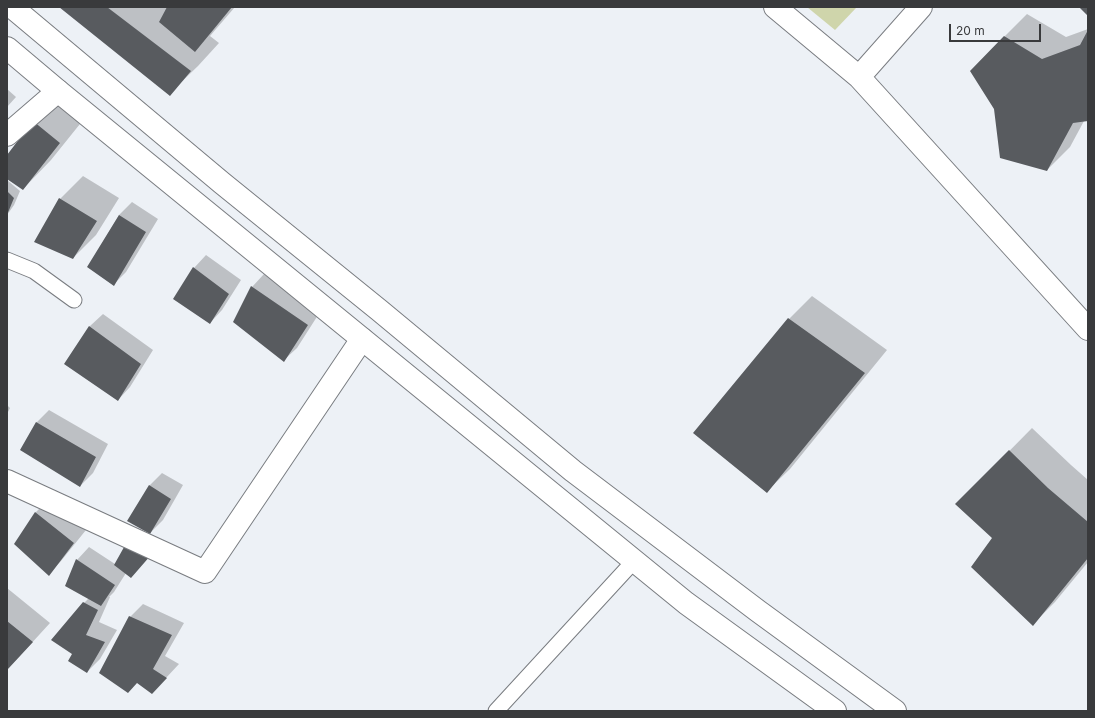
<!DOCTYPE html>
<style>
body{margin:0}
#map{position:relative;width:1095px;height:718px;overflow:hidden;background:#edf1f6;font-family:Inter,sans-serif}
canvas{display:block}
.frame{position:absolute;inset:0;border:8px solid #393a3c;pointer-events:none}
.scale{position:absolute;left:949px;top:24px;width:92px;height:18px;box-sizing:border-box;border:2px solid #393a3c;border-top:0;padding-left:5px;font-size:12px;line-height:14px;white-space:nowrap;color:#393a3c;-webkit-text-stroke:3px #edf1f6;paint-order:stroke}
</style>
<div id="map">
<canvas width="1095" height="718"></canvas>
<div class="frame"></div>
<div class="scale">20 m</div>
</div>
<script>
const ctx = document.querySelector('canvas').getContext('2d');
ctx.lineJoin = 'round';
function fillPath(path, color) { ctx.fillStyle = color; ctx.fill(path, 'evenodd'); }
function strokePath(path, color, width, dash) { ctx.strokeStyle = color; ctx.lineWidth = width; ctx.lineCap = dash ? 'butt' : 'round'; ctx.setLineDash(dash || []); ctx.stroke(path); }
fillPath(new Path2D(`
 M807,7H857L835,30Z`), '#cfd5ab');
fillPath(new Path2D(`
 M61,7H235L210,36L219,43L198,66L169,94Z
 M1027,14L1066,37L1088,29V120L1084,121L1070,147L1047,170L1005,36Z
 M7,89L16,97L7,107Z
 M62,93L88,114L51,160L23,189L7,179V156Z
 M83,176L119,198L96,235L73,258L60,199Z
 M7,180L20,191L14,205L7,215Z
 M132,202L158,219L126,272L113,285L88,267L119,215Z
 M206,255L241,280L222,310L210,323L194,268Z
 M264,274L320,312L297,348L284,360L252,287Z
 M812,296L887,350L790,469L767,491L789,319Z
 M103,314L153,350L130,387L118,400L66,364L90,326Z
 M7,405L10,408L7,414Z
 M49,410L108,444L93,473L80,486L36,423Z
 M1032,428L1071,465L1088,480V562L1055,602L1033,624L993,538L957,504Z
 M162,473L183,485L163,520L150,533L149,486Z
 M48,500L86,530L61,561L49,574L15,544L36,512Z
 M89,547L115,564L126,573L114,592L109,597H110L99,622L117,630L100,659L87,672L74,654L84,603L89,598L77,560Z
 M7,588L50,623L7,670Z
 M143,604L184,623L165,656L179,664L152,693L130,617Z`), '#0003');
fillPath(new Path2D(`
 M59,7H107L191,71L170,96Z
 M167,7H232L195,52L159,22Z
 M1079,7H1088V16Z
 M1088,30V121L1073,123L1047,171L1000,158L994,109L970,71L1004,36L1042,59L1080,45Z
 M33,121L60,143L23,190L7,179V155Z
 M7,191L14,198L7,215Z
 M59,198L97,221L73,259L34,242Z
 M119,215L146,232L114,286L87,267Z
 M193,267L229,294L210,324L173,299Z
 M251,286L308,325L284,362L233,322Z
 M788,318L865,373L767,493L693,433Z
 M89,326L141,364L118,401L64,364Z
 M36,422L96,457L80,487L20,450Z
 M1009,450L1048,488L1088,522V558L1033,626L971,567L992,538L955,504Z
 M149,485L171,499L150,534L127,521Z
 M35,512L74,543L49,576L14,544Z
 M128,540L151,555L131,578L114,565Z
 M76,559L115,585L101,606L65,586Z
 M83,602L98,610L86,635L105,642L87,673L68,661L72,654L51,640Z
 M129,616L172,635L153,669L167,678L152,694L137,683L128,693L99,673Z
 M7,621L33,642L7,670Z`), '#585b5f');
const lane = new Path2D(`
 M7,260L34,271L74,300
 M496,711L634,561`);
const street = new Path2D(`
 M775,7L859,77L1088,329
 M859,77L921,7
 M7,135L58,91
 M7,481L205,572L362,339`);
const secondary = new Path2D(`
 M12,7L222,183L379,310L573,471L758,611L895,711
 M7,48L58,91L686,603L835,711`);
strokePath(lane, '#797c80', 17);
strokePath(street, '#797c80', 24);
strokePath(secondary, '#797c80', 24);
strokePath(lane, '#fff', 15);
strokePath(street, '#fff', 22);
strokePath(secondary, '#fff', 22);
</script>
